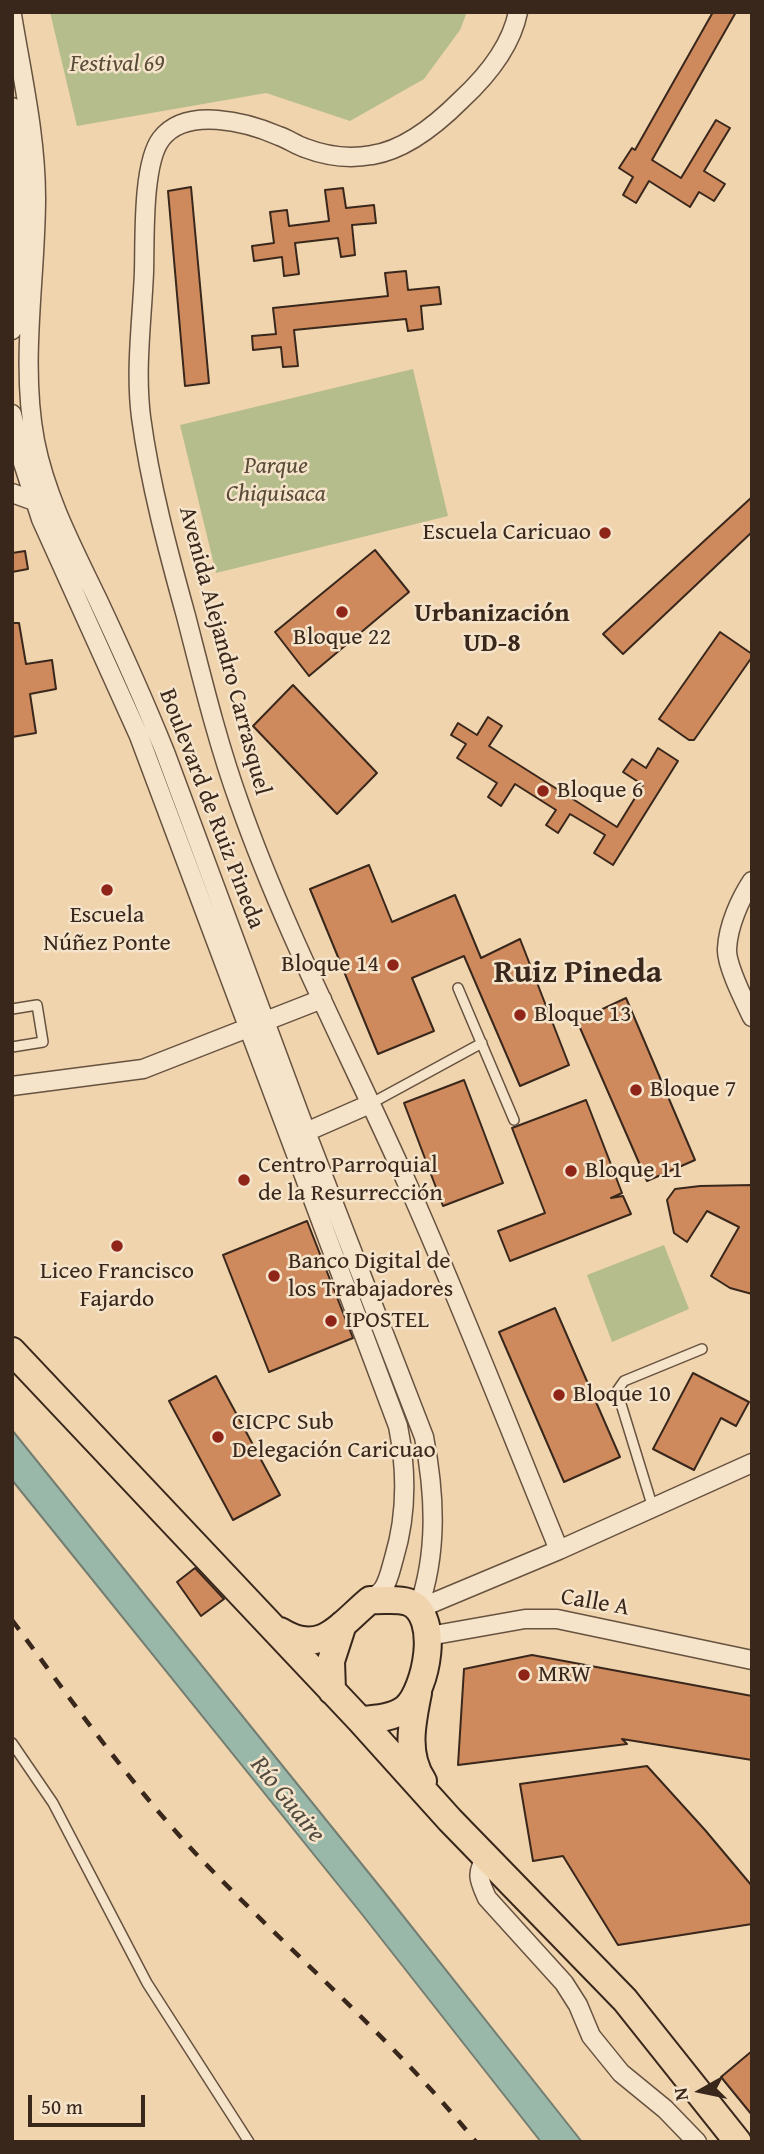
<!DOCTYPE html>
<meta charset="utf-8">
<style>
body{margin:0}
#map{position:relative;width:764px;height:2154px;overflow:hidden;background:#f0d4ad;font-family:"Gentium Book Plus",serif}
canvas{display:block}
.frame{position:absolute;inset:0;border:14px solid #39271c;pointer-events:none}
.north{position:absolute;left:666px;top:2056px;width:70px;height:70px;-webkit-text-stroke:5px #f5e3ca;paint-order:stroke;rotate:261deg;font-size:19px;font-weight:700;line-height:28px;text-align:center;color:#39271c}
.north::after{content:'';display:block;margin:auto;width:24px;height:32px;background:#39271c;clip-path:polygon(50% 0,100% 100%,50% 72%,0 100%)}
.scale{position:absolute;left:28px;top:2095px;width:117px;height:32px;box-sizing:border-box;border:4px solid #39271c;border-top:0;padding-left:9px;font-size:21px;line-height:24px;white-space:nowrap;color:#39271c;-webkit-text-stroke:5px #f5e3ca;paint-order:stroke}
</style>
<div id="map">
<canvas width="764" height="2154"></canvas>
<div class="frame"></div>
<div class="north">N</div>
<div class="scale">50 m</div>
</div>
<script>
const ctx = document.querySelector('canvas').getContext('2d');
ctx.lineJoin = 'round';
function fillPath(path, color) { ctx.fillStyle = color; ctx.fill(path, 'evenodd'); }
function strokePath(path, color, width, dash) { ctx.strokeStyle = color; ctx.lineWidth = width; ctx.lineCap = dash ? 'butt' : 'round'; ctx.setLineDash(dash || []); ctx.stroke(path); }
function label(font, color, halo, rows, align = 'center') {
  ctx.font = font + ' "Gentium Book Plus",serif'; ctx.lineWidth = 5; ctx.setLineDash([]); ctx.textBaseline = 'middle'; ctx.strokeStyle = halo; ctx.fillStyle = color; for (const [text, x, y, turn = 0] of rows) {
    ctx.save(); ctx.translate(x, y); ctx.rotate((+turn || 0) * Math.PI / 180); ctx.textAlign = isNaN(turn) ? turn : align; if (halo) ctx.strokeText(text, 0, 0); ctx.fillText(text, 0, 0); ctx.restore();
  }
}
fillPath(new Path2D(`
 M50,12H467L460,30L424,79L350,121L266,93L77,126Z
 M413,369L448,516L216,573L180,425Z
 M664,1245L689,1309L612,1342L587,1275Z`), '#b6bd8d');
const water = new Path2D(`
 M12,1430L385,1893L582,2142H541L361,1913L12,1480Z`);
fillPath(water, '#9ab8a9');
strokePath(water, '#737e71', 2);
const building = new Path2D(`
 M713,12H736L652,160L681,178L716,120L730,128L704,171L725,184L714,201L699,192L690,207L649,181L636,203L623,195L633,177L619,168L632,148L635,150Z
 M191,187L209,383L185,386L168,191Z
 M343,188L346,208L374,205L376,223L352,225L355,255L341,257L338,238L295,243L299,274L284,276L282,257L254,261L252,246L274,243L270,212L287,210L289,226L329,221L325,190Z
 M406,271L408,290L439,287L441,304L421,306L423,329L408,331L406,319L294,330L298,366L283,367L281,347L253,350L252,336L276,334L273,308L388,296L385,273Z
 M752,497V532L623,654L603,634Z
 M375,550L409,592L309,676L275,632Z
 M25,551L28,569L12,572V553Z
 M12,623H19L26,664L52,660L56,689L30,694L36,733L12,737Z
 M720,632L752,654V657L694,740H689L659,719Z
 M293,685L377,773L337,814L253,726Z
 M488,717L502,726L489,746L617,827L643,785L623,772L632,759L646,768L658,748L678,761L613,865L594,853L605,835L570,814L558,833L546,825L556,810L515,784L501,806L488,797L497,783L457,758L466,744L451,735L458,723L477,735Z
 M369,865L392,922L455,895L481,958L520,939L569,1065L520,1086L464,956L412,978L434,1031L378,1054L310,889Z
 M626,998L695,1160L647,1181L577,1021Z
 M464,1080L503,1183L443,1206L404,1103Z
 M586,1100L622,1193L611,1198L623,1196L631,1214L510,1261L498,1231L545,1213L512,1128Z
 M752,1185V1294L730,1288L711,1276L739,1227L707,1211L687,1242L674,1233L667,1200L675,1189L700,1186Z
 M307,1221L353,1338L269,1372L223,1255Z
 M555,1308L620,1457L564,1482L499,1332Z
 M693,1373L749,1402L736,1426L721,1418L694,1470L653,1449Z
 M216,1376L280,1495L233,1520L169,1401Z
 M195,1568L224,1599L201,1616L177,1582Z
 M532,1655L752,1696V1760L622,1739L627,1744L458,1765L464,1669Z
 M647,1766L705,1830L752,1886V1924L618,1945L563,1856L533,1861L520,1784Z
 M752,2051V2115L721,2077Z`);
fillPath(building, '#ce8a5d');
strokePath(building, '#39271c', 2);
const service = new Path2D(`
 M458,988L514,1120
 M12,1009L37,1005L43,1042L12,1047
 M370,1104L482,1043
 M653,1508L617,1391L624,1381L702,1349
 M12,1743L53,1803L147,1983L249,2142`);
const minor = new Path2D(`
 M518,12C511,47 487,76 461,100C438,123 405,150 372,155C350,159 326,156 305,148C296,145 288,139 279,136C247,122 186,106 161,139C142,164 145,240 144,272C142,321 135,369 141,417C150,484 168,551 186,616C202,678 217,741 239,802C285,933 351,1057 407,1183C461,1304 509,1428 559,1550
 M12,15C22,76 36,136 36,198C36,278 20,361 35,441C46,497 72,546 97,598C121,649 144,700 165,752L306,1132L424,1437C435,1494 438,1553 418,1609
 M12,107C26,180 16,256 12,330
 M12,414L23,463L41,519L139,736L398,1426C407,1471 407,1515 394,1558C391,1568 389,1580 383,1589C380,1593 374,1597 370,1600
 M12,493L34,501
 M752,881C740,899 728,926 727,949C726,965 745,1002 752,1017
 M12,1086L143,1069L322,999
 M306,1132L370,1104
 M418,1609L559,1550L752,1463
 M429,1636L525,1619H557L752,1660
 M487,1857C475,1873 479,1880 487,1898L564,1983L578,2005L591,2036L621,2073L665,2109L697,2142`);
const primary = new Path2D(`
 M12,1351L360,1720L450,1820L625,2000L738,2142
 M280,1631C321,1657 340,1625 370,1600C382,1601 397,1598 408,1602C442,1615 426,1690 406,1708C394,1718 374,1719 360,1720
 M332,1691L331,1661L343,1624
 M418,1693C412,1723 405,1754 423,1781`);
strokePath(service, '#675240', 12);
strokePath(minor, '#675240', 21);
strokePath(primary, '#39271c', 30);
strokePath(service, '#f5e3ca', 9);
strokePath(minor, '#f5e3ca', 18);
strokePath(primary, '#f0d4ad', 26);
strokePath(new Path2D(`
 M12,1620C72,1701 130,1784 199,1857C291,1953 393,2039 476,2142`), '#39271c', 4.5, [12, 12]);
for (const [x, y, r, color] of [
 [605,533,7,"#8f2418"],
 [342,612,7,"#8f2418"],
 [543,791,7,"#8f2418"],
 [107,890,7,"#8f2418"],
 [393,965,7,"#8f2418"],
 [520,1015,7,"#8f2418"],
 [636,1090,7,"#8f2418"],
 [571,1171,7,"#8f2418"],
 [244,1180,7,"#8f2418"],
 [117,1246,7,"#8f2418"],
 [274,1276,7,"#8f2418"],
 [331,1321,7,"#8f2418"],
 [559,1395,7,"#8f2418"],
 [218,1437,7,"#8f2418"],
 [524,1675,7,"#8f2418"]
]) { const dot = new Path2D(); dot.arc(x, y, r, 0, 2 * Math.PI); ctx.fillStyle = color; ctx.fill(dot); strokePath(dot, '#f5e3ca', 2.5); }
label('italic 24px', '#584c38', '#f5e3ca', [
 ["Festival 69",117,65],
 ["Parque",276,467],
 ["Chiquisaca",276,495]
]);
label('24px', '#39271c', '#f5e3ca', [
 ["Escuela Caricuao",591,533,"right"],
 ["Bloque 22",342,638,"center"],
 ["Bloque 6",557,791],
 ["Escuela",107,916,"center"],
 ["Núñez Ponte",107,944,"center"],
 ["Bloque 14",379,965,"right"],
 ["Bloque 13",534,1015],
 ["Bloque 7",650,1090],
 ["Centro Parroquial",258,1166],
 ["de la Resurrección",258,1194],
 ["Bloque 11",585,1171],
 ["Banco Digital de",288,1262],
 ["los Trabajadores",288,1290],
 ["Liceo Francisco",117,1272,"center"],
 ["Fajardo",117,1300,"center"],
 ["IPOSTEL",345,1321],
 ["Bloque 10",573,1395],
 ["CICPC Sub",232,1423],
 ["Delegación Caricuao",232,1451],
 ["MRW",538,1675]
], 'left');
label('24px', '#39271c', '#f5e3ca', [
 ["Avenida Alejandro Carrasquel",224,651,75],
 ["Boulevard de Ruiz Pineda",211,809,69],
 ["Calle A",595,1603,10]
]);
label('bold 26px', '#39271c', '#f5e3ca', [
 ["Urbanización",492,614],
 ["UD-8",492,644]
]);
label('italic 26px', '#514b3f', '#f5e3ca', [
 ["Río Guaire",287,1800,51]
]);
label('bold 32px', '#39271c', '#f5e3ca', [
 ["Ruiz Pineda",578,974]
]);
</script>
